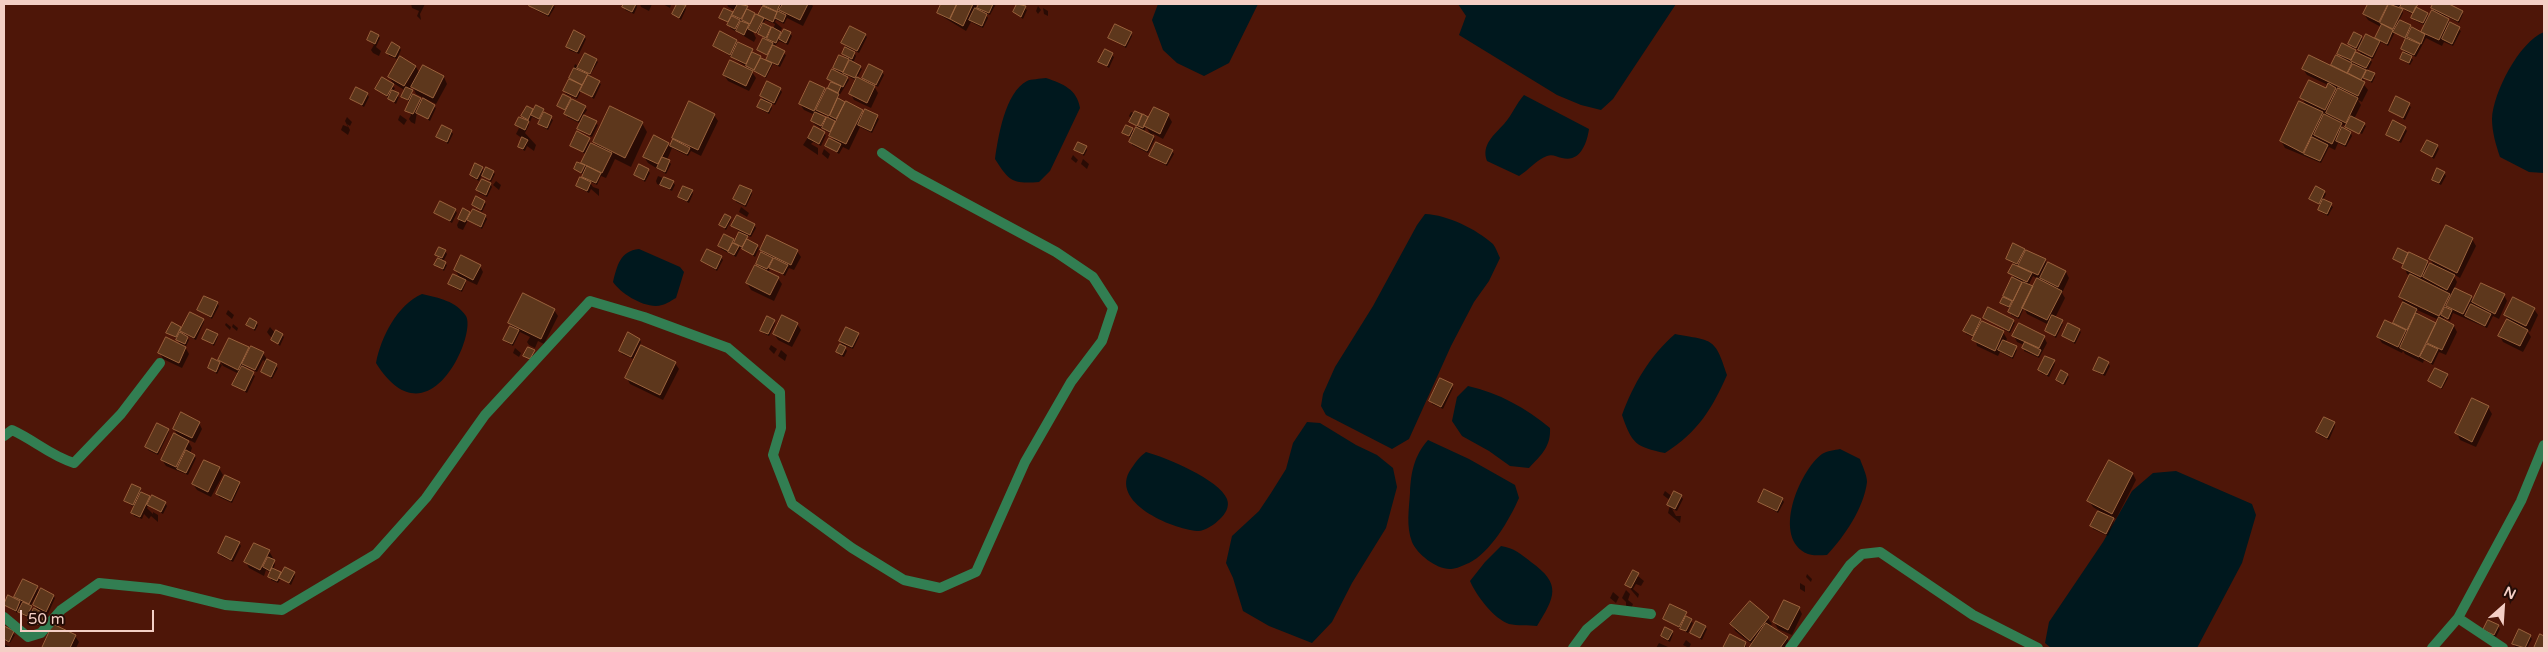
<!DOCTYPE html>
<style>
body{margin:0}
#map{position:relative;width:2548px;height:652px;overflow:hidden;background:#4e1608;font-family:"Varela Round",sans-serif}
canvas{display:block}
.frame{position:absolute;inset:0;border:5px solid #f4cfc5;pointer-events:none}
.north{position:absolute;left:2478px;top:582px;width:50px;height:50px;-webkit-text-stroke:4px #240c06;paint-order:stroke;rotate:26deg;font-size:14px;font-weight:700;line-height:20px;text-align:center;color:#f4cfc5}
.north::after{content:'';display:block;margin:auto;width:18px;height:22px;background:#f4cfc5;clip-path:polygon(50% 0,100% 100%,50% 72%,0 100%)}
.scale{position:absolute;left:20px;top:610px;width:134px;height:22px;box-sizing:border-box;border:2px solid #f4cfc5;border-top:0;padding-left:6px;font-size:15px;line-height:18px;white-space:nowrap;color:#f4cfc5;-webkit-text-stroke:4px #240c06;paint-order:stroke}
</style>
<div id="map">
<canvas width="2548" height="652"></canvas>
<div class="frame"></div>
<div class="north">N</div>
<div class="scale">50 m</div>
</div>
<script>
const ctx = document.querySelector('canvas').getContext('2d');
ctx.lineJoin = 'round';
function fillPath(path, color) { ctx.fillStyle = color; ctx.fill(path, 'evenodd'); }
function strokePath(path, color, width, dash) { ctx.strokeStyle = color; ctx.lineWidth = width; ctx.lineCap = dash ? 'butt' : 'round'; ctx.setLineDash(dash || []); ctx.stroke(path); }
fillPath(new Path2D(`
 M1158,4H1258L1229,63L1204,76L1177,63L1163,50L1152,20Z
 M1458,4H1676L1613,99L1601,110L1581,105L1557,95L1459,35L1466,16Z
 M2544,32V173L2529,172L2500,157C2496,145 2492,132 2492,119C2493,93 2519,42 2544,32Z
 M1046,78C1063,84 1077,89 1080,108L1050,171L1039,182C1012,184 1009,181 995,159C998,138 1005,92 1027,81C1031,79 1040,79 1046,78Z
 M1524,95L1589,129C1587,143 1580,163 1562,158C1556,157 1553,154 1547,156C1536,160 1529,170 1519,176L1487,161C1481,145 1494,135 1504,124C1512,115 1516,104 1524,95Z
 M1425,214C1448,215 1476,229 1493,244C1496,248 1498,254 1500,258L1489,281L1474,302L1451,346L1409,439L1392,449L1326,415L1321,406L1323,394L1335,367L1373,306L1417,225Z
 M639,249L680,267L684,272L676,298C672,300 667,304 662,305C647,310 621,294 613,282C617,266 620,251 639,249Z
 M422,294C439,298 456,301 466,316C477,335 428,446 376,363C381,337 397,305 422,294Z
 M1675,334C1713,341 1715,337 1727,375C1712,409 1698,432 1665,453C1636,447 1632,444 1622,415C1634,383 1649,357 1675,334Z
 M1468,386C1499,393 1526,408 1550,428C1551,447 1541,455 1529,468L1510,466L1489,451L1462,436L1452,421L1457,397Z
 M1307,422L1320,423L1356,445L1377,455L1393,468L1397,487L1386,528L1352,583L1332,622L1312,643L1269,626L1243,611L1233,578L1226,563L1232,536L1259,511L1271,493L1286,469L1293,443Z
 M1428,440L1469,459L1515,485L1519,498C1510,519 1490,553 1469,563C1464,565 1456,569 1451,569C1437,570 1417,554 1412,542C1406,526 1409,509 1410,493C1411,472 1414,456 1428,440Z
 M1840,449L1860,459C1862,465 1867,475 1867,482C1864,508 1844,537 1827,555C1821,555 1813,556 1808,554C1771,539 1799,471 1822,454C1827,451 1835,450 1840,449Z
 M1146,452C1165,457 1220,480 1227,499C1230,507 1225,514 1220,519C1215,524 1204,532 1197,531C1172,529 1108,502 1131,469C1136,462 1139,457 1146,452Z
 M2176,471L2252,504L2256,515L2242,563L2197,648H2051L2045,643L2049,622L2103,542L2132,491L2153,473Z
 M1501,546C1514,548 1521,554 1531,562C1562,584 1555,597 1537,626C1529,625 1517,626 1509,624C1494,619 1476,595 1470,581L1485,562Z`), '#00181e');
fillPath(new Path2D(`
 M411,4H425L420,14L421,20L417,16L419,11L412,8Z
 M531,4H552L555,7L549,17L532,8Z
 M625,4H636L637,7L634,14L625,10Z
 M640,4H652L649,11L641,7Z
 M663,4H670L671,5L670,8Z
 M679,4H684L686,9L681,20L674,14Z
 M727,4H741L759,17L763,9L760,4H811L813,6L803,26L787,18L784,24L776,20L775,22L782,28L780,32L790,33L792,36L788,45L779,41L774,47L786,55L780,67L773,64L766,78L750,69L756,78L749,91L728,81L724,75L747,67L714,46L736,41L767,62L769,57L759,50L764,38L759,33L753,32L756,38L754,42L730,28V24L721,18L725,9L734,14L736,11L728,7ZM765,20L775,24L773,30L763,25Z
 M943,4H976L977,10L982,13L979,8L980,4H996L990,15L985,13L988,18L983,28L971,22L966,31L940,15L939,12Z
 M1018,4L1027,10L1023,19L1014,12Z
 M2369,4H2416L2418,9L2427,14L2430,18L2436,14L2432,8L2434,4H2446L2463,14L2459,23L2446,16L2450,24L2461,31L2453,46L2444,42L2442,46L2426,38L2416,57L2409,54L2413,60L2410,65L2401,59L2405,52L2402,49L2406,40L2395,32L2388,46L2381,42L2373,59L2368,57L2372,62L2368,70L2363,68L2366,74H2374L2375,77L2372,83L2365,78L2362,82L2368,90L2362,102L2358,100L2361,105L2354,119L2366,126L2362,134L2349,127L2352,136L2346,147L2338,143L2335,150L2329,147L2321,163L2285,148L2281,141L2306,105L2302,98L2326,90L2328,85L2307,75L2303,69H2334L2332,65L2342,59L2339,54L2353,50L2350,44L2361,37L2364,41L2376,40L2381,27L2368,20L2364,14ZM2401,8L2414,15V20L2426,26L2422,33L2399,21L2403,13ZM2353,48L2358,49L2362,56L2356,53ZM2342,124L2347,127L2350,133L2345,130Z
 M1038,6L1041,10L1038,14L1036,11Z
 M1043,8L1048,11V16L1044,14Z
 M1131,33L1132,36L1126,48L1110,38Z
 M378,35L380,38L376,47L381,51L379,56L373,53L371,50L374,45L368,40Z
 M865,35L867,37L859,53L853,50L856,56L853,63L862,69L857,78L867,83L864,78L882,72L884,75L878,87L873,84L878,93L871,108L854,100L851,94L857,81L846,75L849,80L839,96V100L862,111L864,115L866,111L879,119L872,133L860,127L849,150L843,147L839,154L827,146L834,142L831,134L814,124L812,121L815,115L804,110L800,104L824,89L826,93L832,82L829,79L837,73L834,67L846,59L843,54L846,47L843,43ZM819,113L829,117L826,121L818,115Z
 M584,37L586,39L579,54L569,50L568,47Z
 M399,47L401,50L397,59L389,56L388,53Z
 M1105,50L1114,57L1109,68L1100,62Z
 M596,60L598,62L589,77L601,84L594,99L581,91L577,99L566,94L565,91L575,64L579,67Z
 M416,67L420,74L424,67L444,77L447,84L436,104L416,94L412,85L409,90L413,95L436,108L430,121L417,112L415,124L411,122L409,119L411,115L407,110L411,103L403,97L406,91L393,83L389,77Z
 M383,79L395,88L393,92L399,97L396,104L377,89Z
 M780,89L782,92L775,105L769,102L772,108L769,114L760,109L758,107L765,102L761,96Z
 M367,94L369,97L364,107L351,99Z
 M2396,98L2411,107L2405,120L2390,111Z
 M570,99L572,102L585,107L587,110L583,116L598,125L592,137L580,131L579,129L581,124L567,117V112L558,106Z
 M527,107L535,111L543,109L544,114L553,120L548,130L541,126V121L532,117L530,122L526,120L529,125L525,133L536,145L534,151L527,146L525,151L521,149L519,147L523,139L516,134L519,128L516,125L526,121L523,116Z
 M1131,112L1149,120L1168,115L1172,122L1163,139L1152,133L1155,139L1148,153L1132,145V139L1124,133L1132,129L1134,133L1137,127L1131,122L1132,120L1129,116ZM1146,127L1151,135L1144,132Z
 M400,115L407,120L404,125L398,120Z
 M714,115L718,121L701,156L691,151L688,156L672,148L667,160L671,164L666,174L648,163L644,157L668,144L670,147L673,141L676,142L673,138Z
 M347,117L352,122L350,126L347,124L350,130L348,135L341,130L343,125L348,127L345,121Z
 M642,123L647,132L631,167L615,159L606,178L601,176L597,185L589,181L593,187L599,189V196L591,189L589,193L579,188L577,186L586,181L584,175L575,169L578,163L585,167L583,163L587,155L571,145L589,139L590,144L597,147L594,142Z
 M814,128L826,135L821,146L813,142L811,144L818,148V155L803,145Z
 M2405,128L2407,131L2401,143L2387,135Z
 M451,131L453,134L448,144L438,137Z
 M2437,146L2439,149L2434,159L2422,151Z
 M1086,147L1087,150L1084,156L1076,150Z
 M824,149L830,154L828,159L822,154Z
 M1172,151L1174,154L1167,166L1150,156Z
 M1073,155L1078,160L1076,163L1071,159Z
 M1083,159L1089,164L1087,169L1081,164Z
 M482,168L485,173L493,172L495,174L491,182L482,174L479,181L473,178L471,175Z
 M648,170L650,173L645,182L635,175Z
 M2444,173L2446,176L2441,185L2435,182L2433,180Z
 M658,176L673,182L675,185L672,191L657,184L656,181Z
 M496,181L501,185L499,190L493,185Z
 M490,184L492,187L487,197L479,193L477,190Z
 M692,191L693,194L689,203L681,199L679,197Z
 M751,191L752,194L746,207L736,202L735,199Z
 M2324,191L2326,194L2323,200L2333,207L2328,216L2321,212V206L2311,199Z
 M484,202L486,204L482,212L473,205Z
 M741,207L749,213L747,217L739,212Z
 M455,210L457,213L452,223L435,213Z
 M464,210L471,215L485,216L487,219L482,229L468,220L463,230L458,228L457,225Z
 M730,218L731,220L726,230L720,225Z
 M754,225L756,228L751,237L746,235L748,241L759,248L755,257L741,247L736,257L721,249L719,246L733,240L735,243L740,232L732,226Z
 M2446,227L2472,239L2476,246L2460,278L2453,274L2457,282L2454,289L2471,297L2474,301L2504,295L2507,301L2499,319L2493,316L2487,328L2453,313L2450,321L2444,318L2443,320L2454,326L2457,332L2446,355L2439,352L2433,365L2424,360L2423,363L2405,354L2403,351L2402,353L2382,343L2378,337L2393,325L2404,303L2400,297L2411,276L2407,274L2404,266L2394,259L2407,254L2435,267L2430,259ZM2415,309L2439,320L2437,325L2420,316Z
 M761,250L797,251L801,257L794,270L789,268L785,276L771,267L768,273L778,278L782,284L774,301L751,290L747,283L760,269L757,264L765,255Z
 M2024,250L2026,253L2045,260L2048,265L2066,272L2069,278L2062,293L2065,298L2055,318L2063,324L2056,338L2046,331L2049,325L2027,314L2024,308L2019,319L2011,315V310L2001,303L2007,300L2004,296L2014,277L2010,273L2014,264L2007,259ZM2033,276L2038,279L2033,289L2028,286Z
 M445,251L447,254L443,262L447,265L444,271L436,265L439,258L437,255Z
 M721,257L723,260L717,271L702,261Z
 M480,266L483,272L477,285L464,279L466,283L462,292L451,286L449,284L460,278L455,270Z
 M217,303L219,306L212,319L198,310Z
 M2534,309L2538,315L2530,332L2527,330L2531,337L2523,352L2503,342L2500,336L2508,320L2505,315Z
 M228,310L234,315L232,319L226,314Z
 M554,310L558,316L544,344L538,341L535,348L529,345L527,342L530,337L520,332L513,346L506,342L504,340L513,329L509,323Z
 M1984,318L2013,321L2015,323L2010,333Z
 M203,320L204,322L196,340L186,335L189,340L186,346L184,345L189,354L182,368L163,359L160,353L181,346L177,339L168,333L180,328V334L185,336L182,331Z
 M1980,320L1982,324L2003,332L2007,339L2005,342L2017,350L2013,359L2000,352L1998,356L1977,346L1975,338L1966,334L1965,331Z
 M774,321L775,324L769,336L763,333L762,331Z
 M226,323L231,327L230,330L225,325Z
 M256,323L258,325L255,331L247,325Z
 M233,324L238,328L237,331L232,327Z
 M797,324L801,330L792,347L778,340L774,334Z
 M270,327L276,334L282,335L284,337L280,346L269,335L267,332Z
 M2079,330L2081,332L2075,344L2063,336Z
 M858,334L859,337L853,349L844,345L847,351L844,357L839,355L838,352L843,347L840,341Z
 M217,335L218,337L214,346L204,339Z
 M2014,336L2044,337L2047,343L2039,358L2024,351V345L2017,342Z
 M639,339L641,342L633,359L622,354L620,351Z
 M771,345L777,349L774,354L769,349Z
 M248,348L250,351L263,353L268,361L278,368L272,379L263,372L267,362L263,360L257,372L246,367L244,369L255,376L247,393L234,385L239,374L223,366L219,360Z
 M515,348L521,353L519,357L513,353Z
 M781,350L787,355L785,361L778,356Z
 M213,360L222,365L217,374L209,368Z
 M2054,361L2055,364L2049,377L2041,373L2039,370Z
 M675,363L679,369L663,400L630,384L627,378Z
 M2108,363L2110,366L2105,376L2096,372L2095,370Z
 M2067,375L2069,377L2065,385L2059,383L2057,380Z
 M2447,375L2448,378L2442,389L2429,381Z
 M1452,385L1453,388L1443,409L1432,404L1431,401Z
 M2473,400L2488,407L2492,414L2476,447L2460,440L2457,433Z
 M199,423L202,429L195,443L187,439L192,448L190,453L196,458L188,475L166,466L162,460L179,438L174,429Z
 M2334,423L2335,426L2329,440L2319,435L2317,432Z
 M168,430L169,432L158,455L148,450L147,447Z
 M219,468L223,475L211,497L197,490L193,484Z
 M2133,474L2136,480L2116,519L2112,517L2114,522L2108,536L2093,529L2092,526L2099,511L2093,507L2089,501Z
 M239,483L240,486L232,503L219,497L217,494Z
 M133,486L140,489L142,494L151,500L165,503L167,506L163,514L149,505L147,508L153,514V512L158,515V522L151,516L149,519L144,514L142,519L134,516L133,513L135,508L125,501Z
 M1665,491L1673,497L1681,496L1683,499L1677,511L1672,509L1676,516H1681L1680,523L1668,513L1671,501L1663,495Z
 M1782,499L1784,502L1778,513L1759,502Z
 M239,543L241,546L233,562L221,556L219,553Z
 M269,551L273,558L271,560L275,564L273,570L282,576L294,573L295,576L291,585L281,578L278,583L271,580V573L266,570L264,576L249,568L246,562Z
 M1633,572L1644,581L1641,586L1636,584L1633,589L1639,594L1638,598L1627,585Z
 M1807,574L1812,579L1811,582L1806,577Z
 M23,581L39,590L30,607L33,612H38L35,605L53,596L55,598L48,614L42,611L46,617L41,627L31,622L30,619L21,614L18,610L17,613L5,605L14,600Z
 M1800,583L1805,586V592L1800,589Z
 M1626,590L1630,594L1628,600L1633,604L1631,609L1626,607V602L1622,598Z
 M1613,592L1619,597L1616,603L1610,598Z
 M1799,608L1802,614L1792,635L1778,629L1774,622Z
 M1686,613V618L1693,623L1688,633L1664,619Z
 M1768,618L1772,624L1770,626L1787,638L1790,644L1787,648H1751L1753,645L1735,631L1732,624Z
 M54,626L75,636L79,642L76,648H43Z
 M2498,626L2500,629L2496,637L2486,632Z
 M1705,627L1707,629L1702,640L1691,633Z
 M4,628L15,635L10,643L4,640Z
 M1672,631L1673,634L1670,642L1664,639L1662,636Z
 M1730,636L1746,643V648H1724Z
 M2530,636L2532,639L2527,648L2515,647L2514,644Z
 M1686,640L1691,644L1689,648L1683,645Z
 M1659,643L1668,647L1669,648H1656Z
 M4,644L13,648H4Z`), '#0007');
const building = new Path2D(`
 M530,4H554L548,15L529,6Z
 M624,4H636L632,12L622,7Z
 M677,4L686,5L679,18L672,14Z
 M738,4L748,6L741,19L732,15Z
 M761,4H780L777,11Z
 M783,4H808L800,20L779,10Z
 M941,4H957L950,19L937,13Z
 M957,4H973L963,26L950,19Z
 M979,4H993L989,13L977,8Z
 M1017,4L1026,6L1021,17L1013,12Z
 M2368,4H2388L2379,22L2363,14Z
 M2389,4L2403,9L2393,29L2380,23Z
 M2402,4H2418L2413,13L2400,7Z
 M2433,4H2449L2463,11L2458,21L2431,8Z
 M763,6L777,12L773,22L758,15Z
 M2416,7L2428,13L2423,23L2411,18Z
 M724,8L733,12L728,22L719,18Z
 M975,8L987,14L982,26L969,20Z
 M747,9L755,13L750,24L742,20Z
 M2432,10L2449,19L2439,40L2421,32Z
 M778,11L786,15L783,22L775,18Z
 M756,14L764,18L756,33L748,29Z
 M732,16L740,20L735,29L727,25Z
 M2400,20L2411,25L2405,38L2393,32Z
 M741,21L749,24L744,35L736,31Z
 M2450,22L2460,27L2452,44L2442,39Z
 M763,23L771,27L766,38L758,34Z
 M1115,24L1132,32L1125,46L1108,38Z
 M2382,24L2393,30L2387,44L2375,38Z
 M850,26L866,34L857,51L841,43Z
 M772,27L781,32L776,43L767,39Z
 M2412,27L2425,34L2421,44L2407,37Z
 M784,29L791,32L786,43L779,39Z
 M574,30L585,36L577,52L566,47Z
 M371,31L379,35L375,44L367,40Z
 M720,31L737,40L730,55L713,46Z
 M2354,32L2362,36L2356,48L2348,44Z
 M2366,34L2380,41L2372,57L2358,50Z
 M763,38L773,43L767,55L757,50Z
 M2406,38L2420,44L2414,55L2401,49Z
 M392,42L400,47L395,57L386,53Z
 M738,42L753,49L746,64L731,57Z
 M2342,43L2356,50L2351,60L2337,54Z
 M773,45L785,51L778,65L766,60Z
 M845,47L855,52L852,59L842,54Z
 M1105,49L1113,53L1107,66L1098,62Z
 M752,52L761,56L754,70L746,66Z
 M2356,52L2371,59L2366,68L2351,61Z
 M2403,52L2412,56L2409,63L2400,59Z
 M585,53L597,59L590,74L577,68Z
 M839,55L849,59L843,72L833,68Z
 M2309,55L2365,82L2358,96L2302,69Z
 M2336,55L2352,63L2347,73L2331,65Z
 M400,56L416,66L404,86L388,77Z
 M761,58L772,63L765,77L754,71Z
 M730,60L753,71L746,86L723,75Z
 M850,60L861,66L855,78L843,73Z
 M869,64L883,71L876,85L862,78Z
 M2353,64L2366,70L2361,80L2348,73Z
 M423,65L444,76L433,98L411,87Z
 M574,68L588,74L582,85L569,78Z
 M832,69L848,77L843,87L827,79Z
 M2367,70L2375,73L2371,81L2363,78Z
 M588,75L600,81L592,97L580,91Z
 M382,77L394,84L387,96L375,89Z
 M857,77L875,86L867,103L849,94Z
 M569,79L582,85L576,97L563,91Z
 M2309,80L2326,88L2328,83L2336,88L2325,110L2300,98Z
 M767,81L781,88L774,103L760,96Z
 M810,81L825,88L814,111L799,104Z
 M831,82L841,86L838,93L828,88Z
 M356,87L368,93L362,105L350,99Z
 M406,87L413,90L408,100L401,97Z
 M827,88L839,94L829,116L816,110Z
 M2338,88L2358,98L2346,123L2326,113Z
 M392,90L399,93L394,102L388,99Z
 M413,94L421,98L413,114L405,111Z
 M563,94L571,98L565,110L557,106Z
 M2396,96L2410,103L2403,118L2389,111Z
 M423,98L435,105L428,119L416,113Z
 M838,98L845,102L836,119L830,116Z
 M572,99L586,106L578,121L564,114Z
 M761,99L772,104L768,112L757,107Z
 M689,101L715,114L698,150L672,138Z
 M846,101L863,110L846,144L829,136Z
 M2299,101L2323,112L2303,153L2280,141Z
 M536,105L544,109L539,119L531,115Z
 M527,106L533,109L528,120L521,116Z
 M610,106L643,122L625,158L593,142Z
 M1154,107L1169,114L1160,134L1144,126Z
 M865,109L878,115L871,131L858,125Z
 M1135,111L1142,114L1137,126L1129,122Z
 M544,112L552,116L547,128L538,124Z
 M815,112L826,117L821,126L811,121Z
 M1143,114L1148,117L1143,128L1138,126Z
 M2324,114L2342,123L2332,144L2314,135Z
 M584,115L597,121L590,135L577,129Z
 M2351,116L2365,123L2359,134L2345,127Z
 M519,117L529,121L525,130L515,125Z
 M827,117L835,121L830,132L822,128Z
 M2393,120L2406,127L2399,141L2386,135Z
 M442,125L452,130L447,142L436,137Z
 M1126,125L1133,128L1129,136L1122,133Z
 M814,126L825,132L819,144L808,138Z
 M1136,127L1154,136L1147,151L1129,142Z
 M2342,127L2351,132L2345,145L2336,141Z
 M577,131L590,138L583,152L570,146Z
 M654,135L669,143L658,164L643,157Z
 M522,137L528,140L523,149L518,147Z
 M2312,137L2328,145L2320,161L2304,154Z
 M829,138L841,144L837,152L825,146Z
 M673,139L690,148L687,154L670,146Z
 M2427,140L2438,145L2432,157L2421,151Z
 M1078,142L1087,146L1083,154L1074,150Z
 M1156,142L1173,150L1166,164L1149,156Z
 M591,143L612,153L602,173L581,163Z
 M662,157L670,160L665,172L657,168Z
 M577,162L585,165L581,173L574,169Z
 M475,163L483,167L477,179L470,175Z
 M639,164L649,169L644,180L634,175Z
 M587,166L601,173L596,183L582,177Z
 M486,167L494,171L490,180L482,176Z
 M2437,168L2445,172L2439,183L2432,180Z
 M580,177L591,182L587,191L576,186Z
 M664,177L674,181L670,189L660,185Z
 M482,179L491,183L486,195L476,190Z
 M740,185L752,190L745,205L733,199Z
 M683,186L693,190L687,201L678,197Z
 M2316,186L2325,191L2319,204L2309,199Z
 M476,196L485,201L481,210L472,205Z
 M2323,199L2332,203L2327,214L2318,210Z
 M440,201L456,209L450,221L434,213Z
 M463,208L470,212L465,222L458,219Z
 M473,209L486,215L481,227L467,220Z
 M725,214L731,217L725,228L719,225Z
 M737,215L755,224L750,235L731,226Z
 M2446,225L2473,238L2457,273L2429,259Z
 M739,232L748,236L742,247L734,243Z
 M724,234L734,239L728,251L718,246Z
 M767,235L798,250L791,265L760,250Z
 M747,239L758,245L753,255L742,249Z
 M733,243L739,246L734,255L728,252Z
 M2013,243L2025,249L2017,264L2006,259Z
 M439,247L446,250L442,258L435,255Z
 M2398,248L2408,253L2403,264L2393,259Z
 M707,249L722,256L716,269L701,261Z
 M2026,250L2046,259L2038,275L2018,266Z
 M761,252L773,258L767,269L756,264Z
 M2409,252L2428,261L2421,277L2402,268Z
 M461,255L481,265L473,280L454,270Z
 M438,258L446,262L443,269L434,265Z
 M774,258L788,265L783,274L769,268Z
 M2048,262L2066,271L2058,287L2040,278Z
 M2430,263L2455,275L2447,290L2423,277Z
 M2013,264L2032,273L2027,282L2008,273Z
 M755,265L779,277L770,295L746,283Z
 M453,274L466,280L461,290L448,284Z
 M2410,274L2450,294L2439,316L2399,297Z
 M2012,277L2022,282L2013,301L2003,296Z
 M2037,278L2062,291L2047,320L2022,308Z
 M2023,282L2033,286L2018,317L2008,312Z
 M2481,283L2505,294L2495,314L2472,302Z
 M2455,288L2472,296L2463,314L2446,306Z
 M523,293L555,309L541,339L508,323Z
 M204,296L218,302L211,317L197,310Z
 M2003,297L2012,301L2009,307L2000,303Z
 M2513,297L2535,308L2526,326L2504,315Z
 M2403,302L2417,309L2407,330L2393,323Z
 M2471,304L2491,314L2485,326L2465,316Z
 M1988,307L2014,320L2009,331L1983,318Z
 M2445,307L2452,310L2448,319L2441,315Z
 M190,312L204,319L194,338L180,331Z
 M2416,313L2436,323L2419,357L2400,348Z
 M782,315L798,323L789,342L773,334Z
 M1972,315L1981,319L1973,336L1963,331Z
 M2052,315L2063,320L2055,336L2045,331Z
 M767,316L775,320L768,334L760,331Z
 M2439,317L2454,325L2442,350L2427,343Z
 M250,318L257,322L254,329L246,325Z
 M2507,319L2528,330L2520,346L2498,336Z
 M2385,320L2406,330L2398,347L2377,337Z
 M1982,321L2004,331L1995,351L1972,340Z
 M172,322L181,327L176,337L166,333Z
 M2019,323L2045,336L2039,348L2012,336Z
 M2068,323L2080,329L2074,342L2062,336Z
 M510,326L519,330L512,344L503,340Z
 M846,327L859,333L852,347L839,341Z
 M207,329L218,334L213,344L202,339Z
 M276,330L283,334L278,344L271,340Z
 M180,332L188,337L185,344L176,340Z
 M628,332L640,339L631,357L619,351Z
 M166,337L186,347L179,363L158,353Z
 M229,338L249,347L238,370L218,360Z
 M2003,340L2017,346L2012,357L1998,350Z
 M2025,342L2041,350L2038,356L2022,348Z
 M840,344L846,347L842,355L836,352Z
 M2427,344L2438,349L2431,363L2420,357Z
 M641,345L676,362L660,395L625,378Z
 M251,346L264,352L255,370L242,364Z
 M528,347L535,350L530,359L523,356Z
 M2045,356L2055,360L2047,375L2038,370Z
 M2099,357L2109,362L2103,374L2093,370Z
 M212,358L220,362L216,372L208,368Z
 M267,359L277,364L271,377L261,372Z
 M242,366L254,372L245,391L232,385Z
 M2435,368L2448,374L2441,388L2428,381Z
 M2061,370L2068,374L2063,384L2056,380Z
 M1440,378L1453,384L1441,407L1429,401Z
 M2472,398L2489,406L2472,442L2455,433Z
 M181,412L200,422L192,438L173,429Z
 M2324,417L2335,422L2327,438L2316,432Z
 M157,423L169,429L157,453L145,447Z
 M174,433L189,441L176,467L161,460Z
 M186,450L195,455L186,473L177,469Z
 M204,460L220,467L208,492L192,484Z
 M2109,460L2133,473L2112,514L2087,501Z
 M225,475L240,482L231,501L216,494Z
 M132,484L141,488L133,505L124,501Z
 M1764,489L1783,498L1777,511L1758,502Z
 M1674,491L1682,495L1675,509L1667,505Z
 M141,492L150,496L140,517L131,513Z
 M152,495L166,502L161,512L147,505Z
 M2098,511L2114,518L2106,534L2090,526Z
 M226,536L240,542L231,560L218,553Z
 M254,543L270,550L260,570L244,562Z
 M268,557L275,560L270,571L263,567Z
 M285,567L295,572L289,583L279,578Z
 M272,568L281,572L277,581L268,577Z
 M1633,570L1639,573L1631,588L1625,585Z
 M23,579L38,586L29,604L14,597Z
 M41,588L54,595L46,612L33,605Z
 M8,595L20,601L16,611L4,605Z
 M1784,600L1800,607L1788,630L1773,622Z
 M1750,601L1769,617L1750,641L1730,624Z
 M23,602L32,606L27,616L18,612Z
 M1670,604L1687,612L1679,627L1663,619Z
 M34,608L45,614L40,625L28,620Z
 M1686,616L1692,619L1686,631L1680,629Z
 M2488,620L2499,625L2494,635L2483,630Z
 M1696,621L1706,626L1700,638L1690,633Z
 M1766,623L1788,637L1780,648H1749Z
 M53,624L76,635L70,648H42Z
 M4,626L14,631L9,642L4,639Z
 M1665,627L1673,631L1668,640L1661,636Z
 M2519,629L2531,635L2525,648L2512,644Z
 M1730,634L1746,642L1744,648H1723Z
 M2540,634L2544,636V648H2534Z`);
fillPath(building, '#5d371c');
strokePath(building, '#9a633d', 1);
strokePath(new Path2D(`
 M4,436L12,430C36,441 49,455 74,463L121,414L160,363
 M4,617L28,637L41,633L61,610L99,583L160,589L225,605L282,610L376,554L426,498L485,415L590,301L644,317L728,348L780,392L781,428L773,455L792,504L852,548L904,580L940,588L976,572L1025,462L1071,382L1102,341L1113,308L1093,277L1056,252L913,175L882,153
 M2458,618L2503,648
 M1573,648L1587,629L1611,609L1651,614
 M1790,648L1850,565L1862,554L1880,552L1973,615L2038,648
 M2432,648L2458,618L2521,501L2544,445`), '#327e52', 10);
</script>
